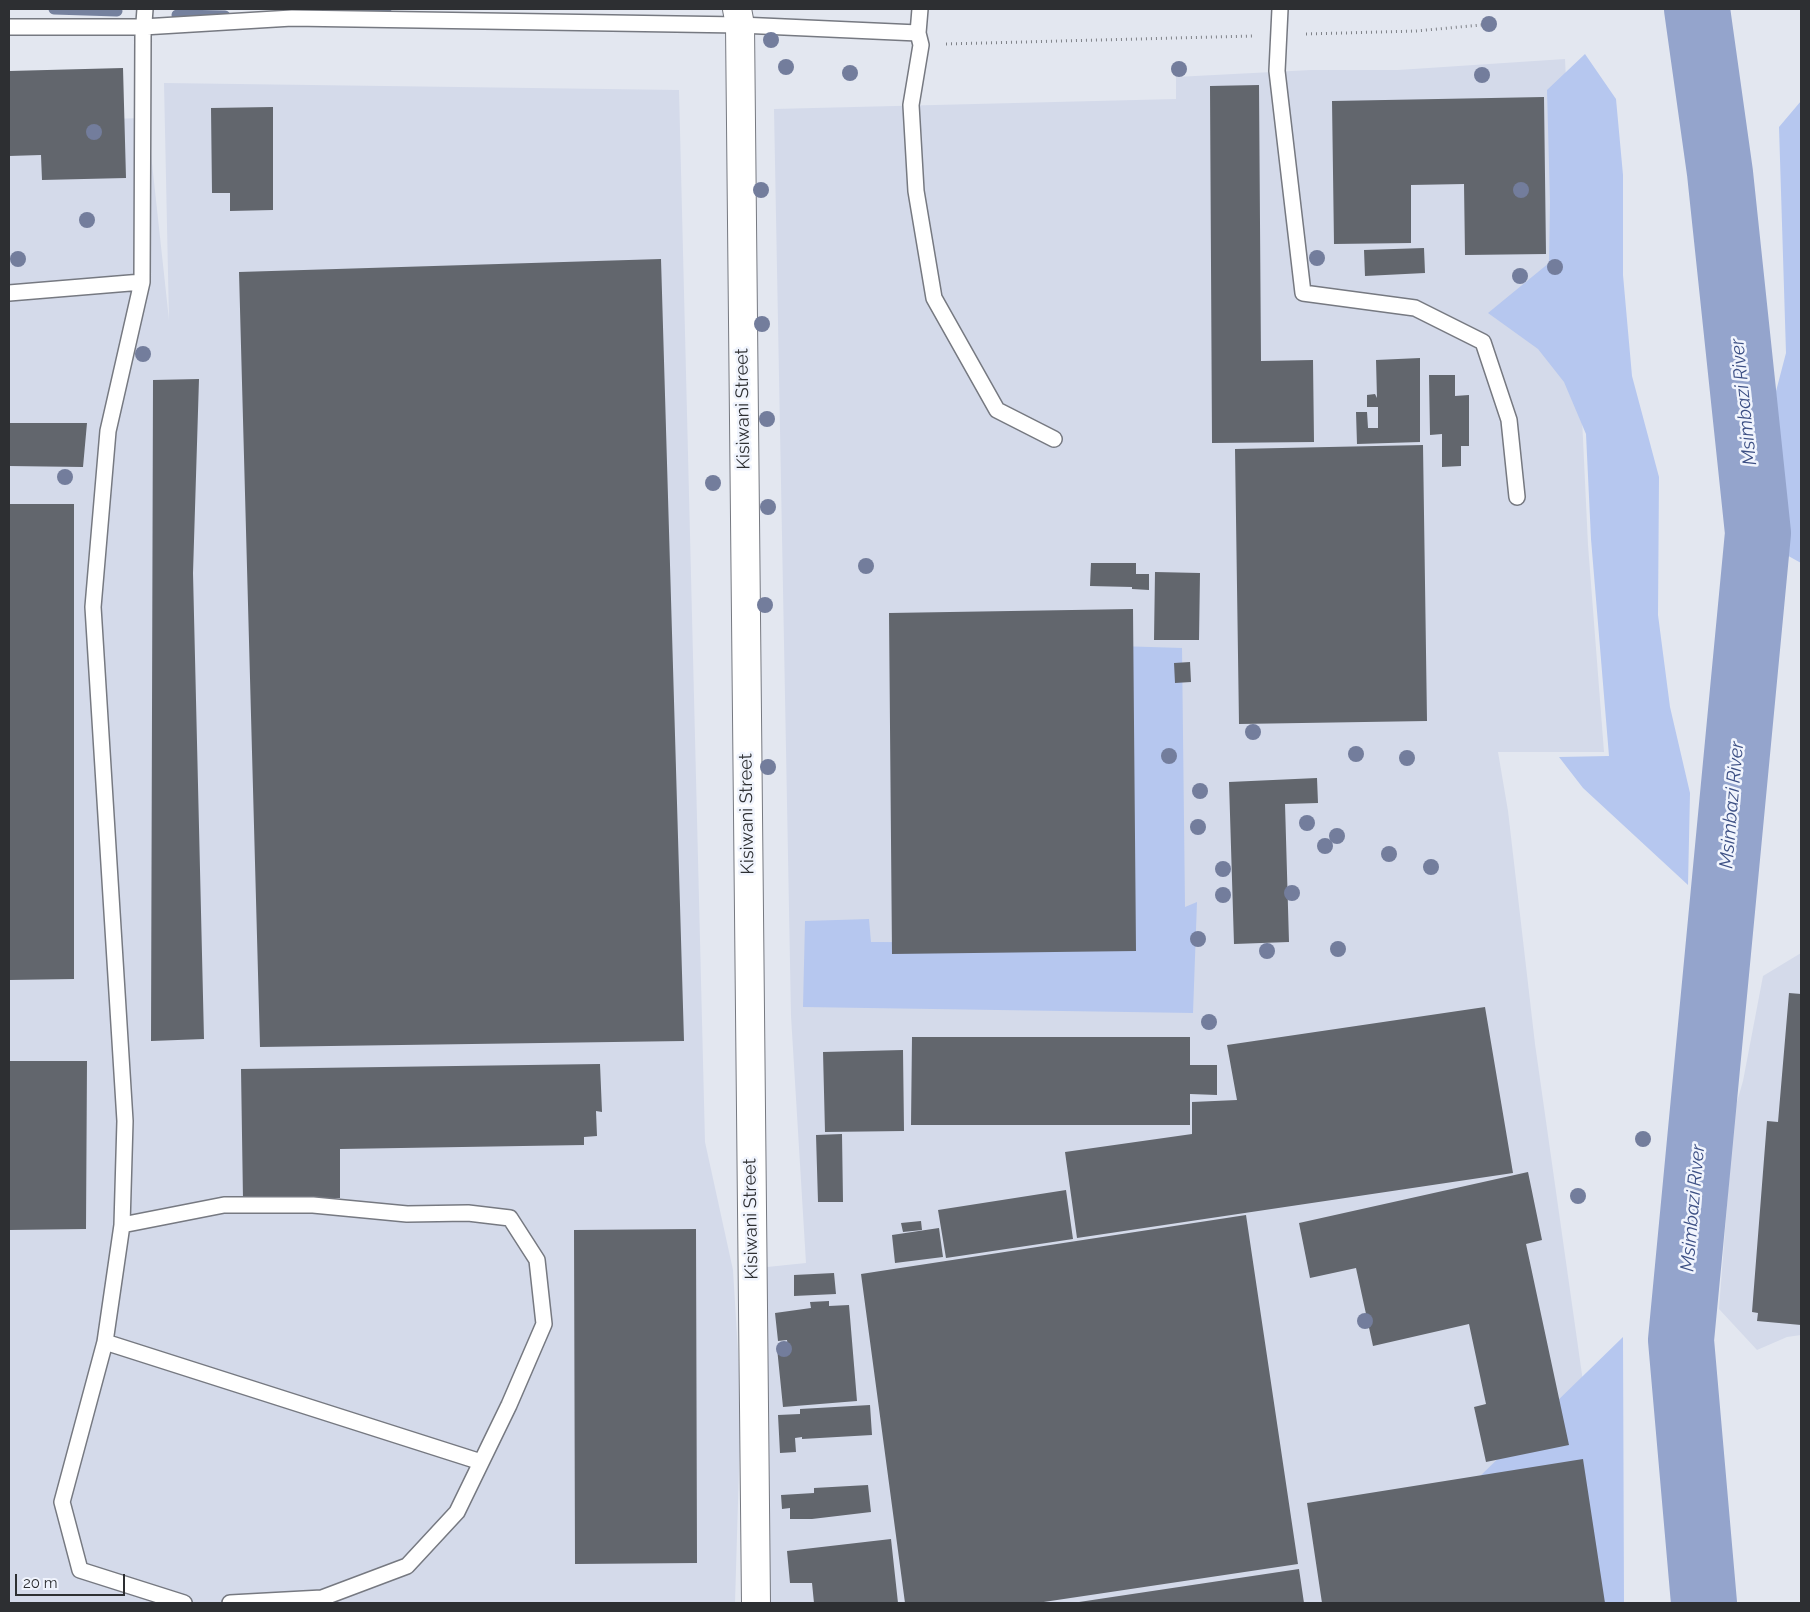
<!DOCTYPE html>
<style>
body{margin:0}
#map{position:relative;width:1810px;height:1612px;overflow:hidden;background:#e3e7f0;font-family:Raleway,sans-serif}
canvas{display:block}
.frame{position:absolute;inset:0;border:10px solid #2d2f32;pointer-events:none}
.scale{position:absolute;left:15px;top:1574px;width:110px;height:22px;box-sizing:border-box;border:2px solid #2d2f32;border-top:0;padding-left:6px;font-size:15px;line-height:18px;white-space:nowrap;color:#2d2f32;-webkit-text-stroke:4px #f0f4fd;paint-order:stroke}
</style>
<div id="map">
<canvas width="1810" height="1612"></canvas>
<div class="frame"></div>
<div class="scale">20 m</div>
</div>
<script>
const ctx = document.querySelector('canvas').getContext('2d');
ctx.lineJoin = 'round';
function fillPath(path, color) { ctx.fillStyle = color; ctx.fill(path, 'evenodd'); }
function strokePath(path, color, width, dash) { ctx.strokeStyle = color; ctx.lineWidth = width; ctx.lineCap = dash ? 'butt' : 'round'; ctx.setLineDash(dash || []); ctx.stroke(path); }
function label(font, color, halo, rows, align = 'center') {
  ctx.font = font + ' Raleway,sans-serif'; ctx.lineWidth = 5; ctx.setLineDash([]); ctx.textBaseline = 'middle'; ctx.strokeStyle = halo; ctx.fillStyle = color; for (const [text, x, y, turn = 0] of rows) {
    ctx.save(); ctx.translate(x, y); ctx.rotate((+turn || 0) * Math.PI / 180); ctx.textAlign = isNaN(turn) ? turn : align; if (halo) ctx.strokeText(text, 0, 0); ctx.fillText(text, 0, 0); ctx.restore();
  }
}
fillPath(new Path2D(`
 M1565,59L1588,545L1604,752H1498L1508,811L1535,1044L1594,1459L1563,1603H767L763,1409L767,1267L806,1263L791,1016L774,109L1176,99V77L1311,70H1398Z
 M164,83L679,90L705,1142L733,1270L741,1401L735,1603H9V90L103,88L108,119L144,118L146,108L169,320Z
 M1801,953V1335L1787,1337L1757,1350L1719,1309L1734,1112L1743,1081L1763,976Z`), '#d4daea');
fillPath(new Path2D(`
 M1585,54L1616,99L1623,175V275L1632,376L1659,477L1658,615L1670,707L1690,793L1688,885L1583,788L1559,757L1609,756L1591,539L1586,434L1564,382L1538,349L1488,313L1549,263L1550,202L1547,90Z
 M1801,101V563L1740,529L1786,353L1779,127Z
 M1118,646L1182,648L1185,907L1197,902L1193,1013L803,1007L805,921L869,919L871,942L1112,943Z
 M1623,1337L1624,1603H1476L1439,1516Z`), '#b6c7ef');
strokePath(new Path2D(`
 M54,9L117,11
 M328,12L386,9
 M177,15L225,16`), '#75819e', 11);
strokePath(new Path2D(`
 M1697,9L1720,173L1758,533L1681,1340L1704,1603`), '#94a4cc', 66);
fillPath(new Path2D(`
 M123,68L126,178L42,180L41,155L9,156V71Z
 M1259,85L1261,361L1313,360L1314,442L1212,443L1210,86Z
 M1544,97L1546,254L1465,255L1464,184L1411,185V243L1334,244L1332,101Z
 M273,107V210L230,211V193H212L211,108Z
 M1424,248L1425,273L1365,276L1364,250Z
 M661,259L684,1041L260,1047L239,272Z
 M1420,358V442L1357,444L1356,412H1367L1368,428H1378V407H1367V395L1375,394L1377,398L1376,360Z
 M1429,375H1455V396L1469,395V446H1461V466L1442,467V434L1430,435Z
 M199,379L193,573L204,1039L151,1041L153,380Z
 M9,423H87L83,467L9,466Z
 M1423,445L1427,721L1239,724L1235,449Z
 M9,504H74V979L9,980Z
 M1091,563H1136V574H1149V590L1132,589V587L1090,586Z
 M1155,572L1200,573L1199,640H1154Z
 M1133,609L1136,951L892,954L889,613Z
 M1190,662L1191,682L1175,683L1174,663Z
 M1317,778L1318,803L1285,804L1289,942L1234,944L1229,782Z
 M1789,993L1801,994V1325L1757,1321L1758,1313L1752,1312L1767,1121L1778,1122Z
 M1485,1007L1513,1173L1077,1238L1065,1152L1192,1134V1102L1237,1100L1227,1045Z
 M912,1037H1190V1065H1217V1095L1190,1094V1125H911Z
 M903,1050L904,1131L825,1132L823,1052Z
 M9,1061H87L86,1229L9,1230Z
 M600,1064L602,1112L596,1111L597,1136L584,1137V1145L340,1149V1198L243,1200L241,1069Z
 M842,1134L843,1202H818L816,1135Z
 M1528,1172L1542,1240L1526,1244L1569,1445L1486,1462L1474,1407L1486,1404L1469,1324L1373,1346L1356,1268L1310,1278L1299,1223Z
 M1066,1190L1073,1239L946,1258L938,1210Z
 M1246,1215L1298,1564L1037,1603H905L861,1274Z
 M921,1221L922,1230L903,1232L901,1223Z
 M939,1228L943,1257L895,1263L892,1235Z
 M696,1229L697,1563L575,1564L574,1230Z
 M834,1273L836,1294L794,1296V1275Z
 M829,1301V1306L849,1305L857,1401L783,1407L777,1348L788,1347L787,1340L778,1341L775,1313L811,1308L810,1302Z
 M870,1405L872,1435L802,1439V1437L795,1438L796,1452L780,1453L778,1415L800,1414V1409Z
 M1583,1459L1605,1603H1322L1307,1503Z
 M868,1485L871,1512L812,1519H790V1508L782,1509L781,1495L814,1493V1488Z
 M891,1539L898,1603H814L812,1583H790L787,1551Z
 M1299,1569L1304,1603H1079V1602Z`), '#62666d');
const lane = new Path2D(`
 M145,9L143,36L142,282L108,431L93,607L125,1121L122,1225L105,1342L62,1502L80,1570L184,1603
 M920,9L918,33L921,45L911,105L916,191L934,298L997,410L1054,439
 M1280,9L1277,71L1303,293L1415,308L1483,342L1509,420L1517,497
 M9,27H143L292,18L740,25L918,33
 M9,293L142,282
 M122,1225L224,1205H313L407,1214L468,1213L510,1218L537,1260L544,1324L509,1405L457,1512L407,1566L322,1598L230,1603
 M105,1342L481,1462`);
const street = new Path2D(`
 M737,9L740,25L756,1603`);
strokePath(lane, '#767981', 18);
strokePath(street, '#767981', 30);
strokePath(new Path2D(`
 M1306,34L1416,31L1492,24
 M946,44L1252,36`), '#7f8288', 3, [1, 4]);
strokePath(lane, '#fff', 15);
strokePath(street, '#fff', 28);
ctx.fillStyle = '#737d9c';
for (const [x, y] of [
 [1489,24],
 [771,40],
 [786,67],
 [1179,69],
 [850,73],
 [1482,75],
 [94,132],
 [761,190],
 [1521,190],
 [87,220],
 [1317,258],
 [18,259],
 [1555,267],
 [1520,276],
 [762,324],
 [143,354],
 [767,419],
 [65,477],
 [713,483],
 [768,507],
 [866,566],
 [765,605],
 [1253,732],
 [1356,754],
 [1169,756],
 [1407,758],
 [768,767],
 [1200,791],
 [1307,823],
 [1198,827],
 [1337,836],
 [1325,846],
 [1389,854],
 [1431,867],
 [1223,869],
 [1292,893],
 [1223,895],
 [1198,939],
 [1338,949],
 [1267,951],
 [1209,1022],
 [1643,1139],
 [1578,1196],
 [1365,1321],
 [784,1349]
]) { ctx.beginPath(); ctx.arc(x, y, 8, 0, 2 * Math.PI); ctx.fill(); }
label('18px', '#2d2f32', '#f0f4fd', [
 ["Kisiwani Street",743,409,-91],
 ["Kisiwani Street",747,814,-91],
 ["Kisiwani Street",751,1219,-91]
]);
label('italic 19px', '#3c4f84', '#f0f4fd', [
 ["Msimbazi River",1744,402,-96],
 ["Msimbazi River",1732,805,-85],
 ["Msimbazi River",1693,1208,-85]
]);
</script>
